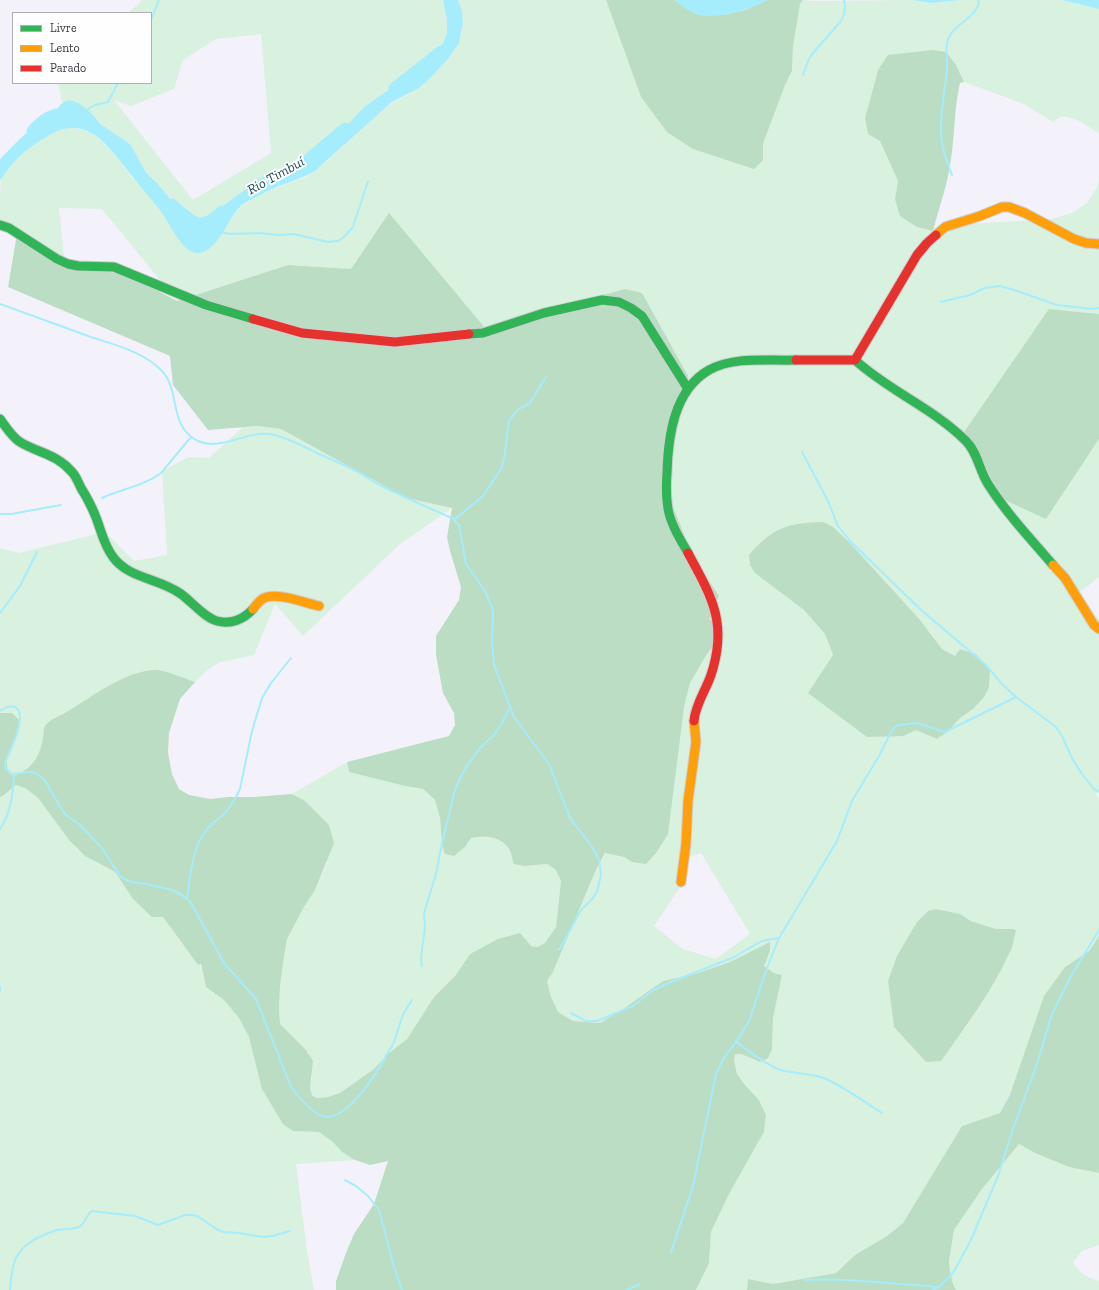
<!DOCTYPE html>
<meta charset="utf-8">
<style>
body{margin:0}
#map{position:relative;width:1099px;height:1290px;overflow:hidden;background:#f3f2fa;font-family:"Zilla Slab",serif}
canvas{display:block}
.legend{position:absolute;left:12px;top:12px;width:140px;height:72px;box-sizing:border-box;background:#fefefe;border:1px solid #b0afb3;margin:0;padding:5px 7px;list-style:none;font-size:12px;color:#3b3942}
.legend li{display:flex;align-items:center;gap:8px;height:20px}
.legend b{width:20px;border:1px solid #b0afb3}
</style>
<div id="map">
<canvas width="1099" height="1290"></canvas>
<ul class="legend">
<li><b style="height:5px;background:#30b455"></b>Livre</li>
<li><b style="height:5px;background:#ff9f0a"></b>Lento</li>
<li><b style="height:5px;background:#e5322d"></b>Parado</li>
</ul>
</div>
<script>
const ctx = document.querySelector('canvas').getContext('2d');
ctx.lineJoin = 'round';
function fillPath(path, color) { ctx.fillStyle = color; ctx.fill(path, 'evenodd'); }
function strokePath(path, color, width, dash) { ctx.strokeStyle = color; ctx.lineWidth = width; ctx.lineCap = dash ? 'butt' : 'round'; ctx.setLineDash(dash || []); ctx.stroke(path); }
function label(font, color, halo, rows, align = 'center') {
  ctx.font = font + ' "Zilla Slab",serif'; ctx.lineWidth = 4; ctx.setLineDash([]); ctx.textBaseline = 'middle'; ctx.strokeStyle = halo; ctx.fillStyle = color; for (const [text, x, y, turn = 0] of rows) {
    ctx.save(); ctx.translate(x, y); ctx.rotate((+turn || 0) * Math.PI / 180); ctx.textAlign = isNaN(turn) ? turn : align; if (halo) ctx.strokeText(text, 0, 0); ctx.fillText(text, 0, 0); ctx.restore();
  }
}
fillPath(new Path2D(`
 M141,0H443L447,20V33L443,43L435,54L424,65L364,107L324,149L296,168L275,179L258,181L250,186L224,205L211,221L207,224L200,225L184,214L156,182L121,151L97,119L88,111L68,101L62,103L59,86L57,83H151V13H127L139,4ZM261,34L271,153L193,200L114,100L131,106L174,89L183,60L216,39Z
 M458,0H606L641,97L763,160V144L785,85L792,71L793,46L799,11L800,4L803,0L815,1L912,0L930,3L962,0H1061L1099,9V134C1089,127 1074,115 1061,117C1059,117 1056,120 1053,122L1024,104L964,82L956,65L878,70L865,118L868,134L880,141L898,181L895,199L933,231L948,225L1052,219L1072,213L1087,203L1097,187L1099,179V314L1049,309L1046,519L1099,439V577L1080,592L1099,620V790L1096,795L1099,799V936L1089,951L1065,967L1010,1095L1000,1113L962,1126L903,1223L887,1236L855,1255L836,1273L773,1284L748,1279L747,1290H696L709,1263L711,1232L729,1194L764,1132L766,1115L759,1100L745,1085L737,1074L734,1060L735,1054H741L760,1062L772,1049L773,1018L782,975L774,973L764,966L770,951V943L730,962L695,974L663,981L623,1009L600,1023L573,1021L557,1012L551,997L547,981L553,972L595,872L606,853L624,857L632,862L684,707L690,683L707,654L724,632L717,623L709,619L693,557L672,504V438L485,328L351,269L288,265L177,301L102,209L59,208L65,267L17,234L0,229C0,220 0,186 1,180C7,166 23,151 36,143C46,137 57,128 69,128C99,127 115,156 131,176C143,189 154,202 164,216C172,229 178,240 190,250L212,247L236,212L244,204L273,189L306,177L315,171C340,151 361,128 386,108C396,99 409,95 419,87C425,82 431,76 437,70C460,48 469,32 458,0ZM756,573L920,620L942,649L955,656L960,649L976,654L990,669L973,709L960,718L949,731L937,739L916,730L903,735L833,655L825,634L804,610ZM701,853L750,934L716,959L683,949L654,926L683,883L682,860ZM928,911L960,914L971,921L987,926L996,929H1011L1010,953L994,984L966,1027L926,1062L894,1027L888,981L917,922Z
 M257,426L281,429L406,498L452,508L400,544L303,636L275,604L254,655L220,662L206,671L195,682C185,678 167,671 158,670C129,668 91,697 68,711C60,717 50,717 45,726C43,729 44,733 43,737C40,757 32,769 13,776L8,772L6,758L13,744L2,712L0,713V548L19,553L105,532L134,561L167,555L162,471L189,457L209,458L243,427Z
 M347,762L349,772L405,786L423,789L435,800L440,818L442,845L465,847L471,838C485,835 500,836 509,849C512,853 512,860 514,864L524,866L547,864L555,869L561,881L556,927L545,943L537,947L531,946L479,950L470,954L455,976L434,997L407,1039L389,1053L374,1069L340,1093L328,1097L318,1098L312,1097L310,1087L312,1077L280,1024L279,1009L280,986L284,957L287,939L304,907L315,890L327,863L315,812L305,801L292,794Z
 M16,785L25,788L38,798L77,849L93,861L115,872L133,899L163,917L198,965L200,964L206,987L224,1000L239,1018L249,1037L262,1089L293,1131L319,1132L333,1142L342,1152L355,1160L296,1164L307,1251L314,1290H0V797C6,795 10,789 16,785Z
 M1019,1144L1035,1153L1069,1167L1099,1173V1245L1082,1251L1073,1262C1079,1273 1087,1277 1099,1281V1290H956L953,1284L950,1271L949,1261L954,1230L982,1189Z`), '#d9f1df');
fillPath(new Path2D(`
 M606,0H675L687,9L699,15H723L745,10L767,0H803L800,4L799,11L793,46L792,71L785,85L763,144V160L754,169L693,149L667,132L641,97Z
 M933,50L946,52L956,65L964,82L960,83C954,108 955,134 951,159C948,184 939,207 933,231L917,227L900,216L895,199L898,181L880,141L868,134L865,118L878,70L888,55Z
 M389,213L485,328L625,289L642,293L688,376L672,438V504L693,557L719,596L709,619L717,623L724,632L707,654L690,683L684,707L668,834L656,853L646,864L632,862L624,857L605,853L595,872L553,972L547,981L551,997L558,1012L573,1021L600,1023L623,1009L663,981L695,974L730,962L770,942V951L764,966L774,973L782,975L773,1018L772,1049L768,1058L760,1062L741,1054H735L734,1060L737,1074L745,1085L759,1100L766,1115L764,1132L729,1194L711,1232L709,1263L696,1290H336V1281L346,1253L354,1234L374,1204L388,1161L370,1165L355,1160L342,1152L333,1142L319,1132L293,1131L283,1124L262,1089L249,1037L239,1018L224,1000L206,987L201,964L198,965L163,917H152L133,899L115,872L85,856L70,841L38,798L25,788L16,785C10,789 6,795 0,797V713H12L19,720L18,728L13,744L6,758L8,772L13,776C32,769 40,757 43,737C44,733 43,729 45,726C51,717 60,717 68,711C91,697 129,668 158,670C167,671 185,678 195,682L180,699L169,733L168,753L172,774L179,789L189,795L210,799L228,797H254L292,794L305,801L329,825L334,843L315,890L304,907L287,939L284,957L280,986L279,1009L280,1024L306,1050L313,1061L310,1087L312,1096L318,1098L328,1097L340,1093L374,1069L389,1053L407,1039L434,997L455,976L470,954L498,939L520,933L531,946L537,947L545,943L556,927L561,881L555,869L547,864L524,866L514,864C512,860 512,853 509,849C500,836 485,835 471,838L465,847L454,856L445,854L442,845L440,818L435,800L423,789L405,786L349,772L347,762L449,736L455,725L454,713L443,693L436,655V636L459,600L461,587L450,551L447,537L452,508L406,498L281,429L257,426L208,430L173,385L170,356L8,287L17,234L65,267L126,274L177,301L288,265L351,269Z
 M1049,309L1099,314V439L1046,519L998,497L962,435Z
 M824,522L833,527L850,543L920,620L942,649L955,656L960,649L976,654L990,669L989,687L984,697L973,709L960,718L949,731L937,739L916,730L903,736L867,737L808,693L833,655L825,634L804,610L755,573L750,565L749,555C773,527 788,523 824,522Z
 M935,909L960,914L971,921L996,929H1011L1016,930C1014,938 1013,947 1009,954C992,992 965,1027 941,1061L926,1062L894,1027L888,981L897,956L917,922L928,911Z
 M1099,936V1173L1069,1167L1035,1153L1019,1144L982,1189L954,1230L949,1261L950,1271L953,1284L956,1290H747L748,1279L773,1284L836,1273L855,1255L887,1236L903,1223L962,1126L1000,1113L1010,1095L1044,996L1065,967L1089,951Z`), '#bbddc3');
fillPath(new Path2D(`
 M443,0H458L462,11L463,24L459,43L448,59L429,79L419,88L392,102L315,171C305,177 295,180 285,184C275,187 266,192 257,197C251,200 244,202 239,208C227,220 218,252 198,253C183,253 171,227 164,216C154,202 143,190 132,176C115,156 96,122 64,129C57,130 51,134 45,138C24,150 13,161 0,181V160L2,157C14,145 25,133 38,123C41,121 46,121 49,118C56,114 58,104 66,101C85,96 110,138 121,150C132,162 145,171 157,183C171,198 181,216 200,225L207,224L211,221L224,205L250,186L258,181L275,179L296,168L324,149L364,107L424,65L435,54L443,43L447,33V20Z
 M675,0H767C750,10 719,19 699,15C690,12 682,6 675,0Z
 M912,0H962L930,3Z
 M1061,0H1099V9Z`), '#a5edfd');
strokePath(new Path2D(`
 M151,20L159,0
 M803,75L808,61L813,53L841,21C845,14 846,8 844,0
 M85,111L95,105L108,102L118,83
 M952,175C947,161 941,148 941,133C940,112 945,91 947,70C948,59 944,46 949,37C956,23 974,19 979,3L978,0
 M219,232L230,234L259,233L279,235L294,234L328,242L338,241L343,238L353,227L368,181
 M941,302L970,295L985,288L1000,286L1014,290L1057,305L1091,309L1099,308
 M0,304C30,315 61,326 91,337C115,345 144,352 162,371C181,391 168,427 198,441C222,452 249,428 275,435C290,439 305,447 319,454C333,460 347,466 360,473C365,476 370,480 376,483C399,495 423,505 447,516L452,518L459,525L466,564L485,591L491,605L493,612L492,642L494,665L514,717L549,764L570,818L593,848L599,859L601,875L597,892L593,898L581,910L559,950
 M802,452L828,501L838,526L850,541L920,609L986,665L1001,683L1016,697L1056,727L1062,736L1072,758L1082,774L1094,789L1099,792
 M102,498C121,489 144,486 161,473L191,437
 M0,514H11L61,505
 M454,520L483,496L501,469L504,459L509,421L517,410L530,403L546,377
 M0,613L20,586L37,552
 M0,711C4,708 9,705 15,707C29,714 9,753 5,763V768L12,774L14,778C12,797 11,813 0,829
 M12,774L30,772L35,773L44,779L62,810L66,815L79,824L102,848L120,876L124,879L132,882L146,884L172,890L182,895L191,903L224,963L256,999L291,1087C298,1096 311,1112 322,1116C349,1124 382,1064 393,1044C397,1035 399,1025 403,1015C405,1010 409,1005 412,1000
 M187,898C190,878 192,849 205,832C210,825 218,819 225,813C231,806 236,798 240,789L252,731L262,698L271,683L291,658
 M422,966L421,958L425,927L424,913L436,874L442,843L455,790L460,778L468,764L481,747L493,736L501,725L510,707
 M0,987V991
 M571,1013L586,1021H597L633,1006L652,991L666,984L732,958L762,941L779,938
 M736,1042C750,1051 765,1065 781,1070C795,1074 810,1073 824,1078C844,1087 863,1101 882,1113
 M345,1180L356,1186L368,1196L379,1210L394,1267L402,1290
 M671,1252L693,1186L716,1074L724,1058L738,1039L749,1021L767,968L779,938L837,841L852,801L879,756L891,732L895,727L899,725L917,723L945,732L1016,697
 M806,1280C850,1278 894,1284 939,1287
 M10,1290C12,1265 13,1251 37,1238C43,1235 50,1232 57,1230C64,1228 72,1230 79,1227C86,1223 86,1215 92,1211L135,1216L158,1225L185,1215H192L197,1216L218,1230L224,1232L239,1233L263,1237L273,1236L290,1231
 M627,1290L640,1284
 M933,1290L939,1287L953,1273L971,1240L998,1176L1014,1126L1037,1064L1052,1014L1071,976L1099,930`), '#a5edfd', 2);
strokePath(new Path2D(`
 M394,88L441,51
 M32,131C43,118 51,114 68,112
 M101,131L126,148L141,175
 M260,184L279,178L300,166L345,128
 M172,204C191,221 200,233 222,211`), '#a5edfd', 11);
const fast = new Path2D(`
 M0,225L9,228L57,259L68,264L78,266L114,267L206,305L253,319
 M469,334L483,333L544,313L602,300L619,302L631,308L642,316L688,389
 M855,360C889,391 933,408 966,441C978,453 979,470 988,484C1007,514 1030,538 1053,565
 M0,419C6,427 12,437 20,442C38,453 57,454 72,472C76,476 78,482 81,488C86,496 91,505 95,515C101,529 103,544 113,557C129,579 159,578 181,594C192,602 205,618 217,621C231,625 244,619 253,609
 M688,553C680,539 671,525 668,509C666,497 666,485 667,473C668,436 674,390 709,370C735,356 767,361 796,360`);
const slow = new Path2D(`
 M936,235L945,227L980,216L1002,207H1009L1025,213L1074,239L1086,243L1099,244
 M1053,565L1065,578L1094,625L1099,629
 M253,609C256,605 260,600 264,598C277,592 305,603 319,606
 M681,882L686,844L688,801L696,742L694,721`);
const jam = new Path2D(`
 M253,319L302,333L395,342L469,334
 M796,360H855L917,255L927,243L936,235
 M688,553C712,597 728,624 711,675C706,690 695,705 694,721`);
strokePath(fast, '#cfced4', 11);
strokePath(slow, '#cfced4', 11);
strokePath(jam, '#cfced4', 11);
strokePath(fast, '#30b455', 9);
strokePath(slow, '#ff9f0a', 9);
strokePath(jam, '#e5322d', 9);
label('italic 14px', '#16454e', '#fefefe', [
 ["Rio Timbuí",276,176,-29]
]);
</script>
